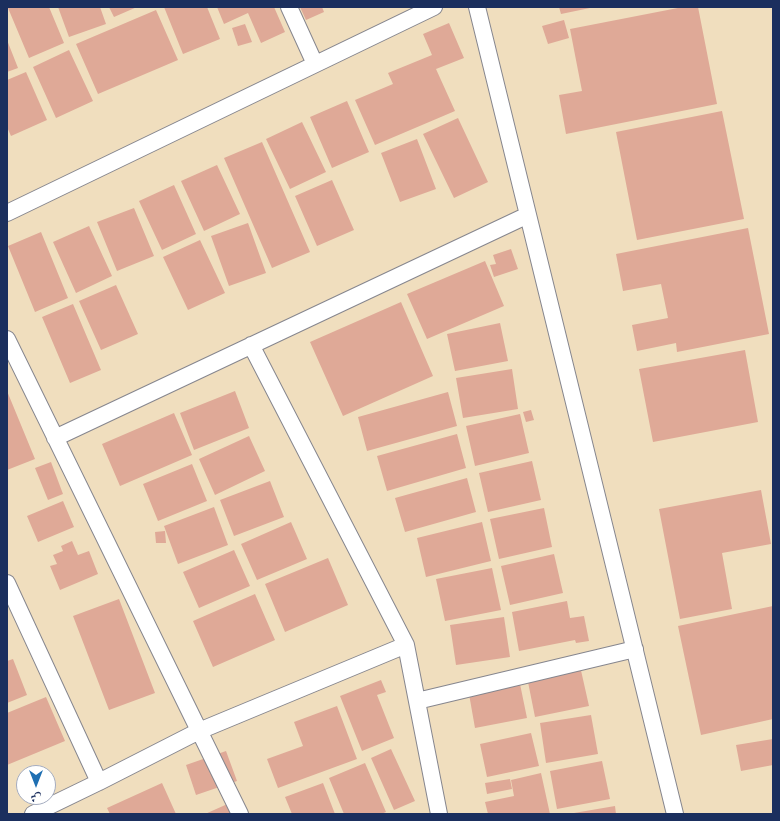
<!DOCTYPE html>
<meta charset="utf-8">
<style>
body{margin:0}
#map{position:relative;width:780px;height:821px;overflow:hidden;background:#f0debe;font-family:Vollkorn,Amiri,serif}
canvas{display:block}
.frame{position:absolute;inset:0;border:8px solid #1b2f5e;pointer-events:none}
.north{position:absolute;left:16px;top:765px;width:40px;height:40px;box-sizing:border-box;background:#fff;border:1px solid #a4acbf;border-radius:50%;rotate:180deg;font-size:11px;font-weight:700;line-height:16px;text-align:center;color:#1b2f5e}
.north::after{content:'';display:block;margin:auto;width:14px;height:18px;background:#1f6fb2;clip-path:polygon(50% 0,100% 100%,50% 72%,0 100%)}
</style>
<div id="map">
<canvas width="780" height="821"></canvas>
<div class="frame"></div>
<div class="north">ش</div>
</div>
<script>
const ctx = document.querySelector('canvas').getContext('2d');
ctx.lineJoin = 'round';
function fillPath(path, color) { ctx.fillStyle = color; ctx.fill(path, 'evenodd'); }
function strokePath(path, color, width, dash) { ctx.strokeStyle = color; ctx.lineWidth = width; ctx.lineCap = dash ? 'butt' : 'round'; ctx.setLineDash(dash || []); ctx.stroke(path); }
fillPath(new Path2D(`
 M10,7H49L64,43L29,58L8,8Z
 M58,7H100L106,24L69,37Z
 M109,7H137L114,17Z
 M164,7H207L220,39L183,54Z
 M217,7H274L285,32L261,43L248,13L224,24Z
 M300,7H322L324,12L306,20Z
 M559,7H590V8L561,14Z
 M683,7H698L717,104L566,134L559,95L582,91L570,29Z
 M156,10L178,60L98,94L76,44Z
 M564,20L569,38L548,44L542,26Z
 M449,23L464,58L436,69L455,111L375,145L355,100L393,84L388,73L432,55L423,34Z
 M245,24L252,42L238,46L232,28Z
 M7,40L18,68L7,72Z
 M69,50L93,101L56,118L33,67Z
 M26,72L47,120L11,136L7,127V80Z
 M347,101L369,152L332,168L310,117Z
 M722,111L744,219L637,240L616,132Z
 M458,118L488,182L454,198L423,134Z
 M302,122L326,172L290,189L266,139Z
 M417,139L436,189L400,202L381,153Z
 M262,142L310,252L272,268L224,158Z
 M217,165L240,214L204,231L181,181Z
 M332,180L354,230L317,246L295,196Z
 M174,185L196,234L162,250L139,201Z
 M134,208L154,256L117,271L97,222Z
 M248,223L266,273L229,286L211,236Z
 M89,226L112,276L76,293L53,242Z
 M748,228L769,334L677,352L676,343L637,351L632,325L668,318L661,284L623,291L616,254Z
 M41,232L68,298L35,312L8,246Z
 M200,240L225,293L188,310L163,257Z
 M511,249L518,269L494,277L490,265L496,264L493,255Z
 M485,261L504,306L427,339L407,294Z
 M116,285L138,334L101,350L79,301Z
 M401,302L433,376L343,416L310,342Z
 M73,304L101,370L70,383L42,317Z
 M500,323L508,361L455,371L447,334Z
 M745,350L758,422L653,442L639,369Z
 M512,369L518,409L463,418L456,378Z
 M7,391L35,459L7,470Z
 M235,391L249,428L194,450L180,413Z
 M448,392L457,426L367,451L358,417Z
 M531,410L534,420L526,422L523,412Z
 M174,413L192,455L120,486L102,444Z
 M520,414L529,453L475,466L466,426Z
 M457,434L466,468L387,491L377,456Z
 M249,436L265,471L215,495L199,459Z
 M532,461L541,500L488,512L479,473Z
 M51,462L63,494L48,500L35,468Z
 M192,464L207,501L158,521L143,484Z
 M467,478L476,512L405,532L395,498Z
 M270,481L284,517L234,536L220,500Z
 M761,490L771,544L722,553L732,609L680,619L659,509Z
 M63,501L74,527L38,542L27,516Z
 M214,507L228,545L178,564L164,526Z
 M544,508L552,547L499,559L490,519Z
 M291,522L307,559L257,580L241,544Z
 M482,522L491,561L426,577L417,538Z
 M165,531L166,543H156L155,532Z
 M72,541L78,555L89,551L98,574L60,590L50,566L57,564L53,555L63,551L61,546Z
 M234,550L250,586L199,608L183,572Z
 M554,554L563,593L510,605L501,566Z
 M328,558L348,605L285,632L265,584Z
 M492,568L501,610L445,621L436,579Z
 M255,594L275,640L213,667L193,621Z
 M119,599L155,693L109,710L73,616Z
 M567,601L570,618L584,616L589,641L576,643L575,640L519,651L512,612Z
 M773,606V719L701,735L678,626Z
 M504,617L510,657L456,665L450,625Z
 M13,659L27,695L7,703V661Z
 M580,666L589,706L535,717L527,677Z
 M381,680L386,692L377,695L394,738L362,751L340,696Z
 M520,684L527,718L475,728L469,694Z
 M46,697L65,741L7,765V713Z
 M337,706L357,759L278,788L267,759L303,746L294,722Z
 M591,715L598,754L546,763L540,723Z
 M531,733L539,766L487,777L480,744Z
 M773,739V765L741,771L736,745Z
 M391,749L415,801L394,810L371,758Z
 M226,751L237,781L196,795L186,765Z
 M602,761L610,799L557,809L550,771Z
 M365,763L386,812L381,814H344L329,778Z
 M541,773L550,814H488L485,802L514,796L511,780Z
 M510,779L512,789L487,794L485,783Z
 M162,783L176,814H110L107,808Z
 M323,783L335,814H292L285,797Z
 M232,802L237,814H205Z
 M615,806L616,814H574V813Z`), '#dfa997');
const minor = new Path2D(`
 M289,7L315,64
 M477,7L675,814
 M7,213L434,7
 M7,339L240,814
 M251,345L406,645L439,814
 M55,438L528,215
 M7,583L99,782L199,731L406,645
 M417,701L635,649
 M33,814L99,782`);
strokePath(minor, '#86868e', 18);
strokePath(minor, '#fff', 16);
</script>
